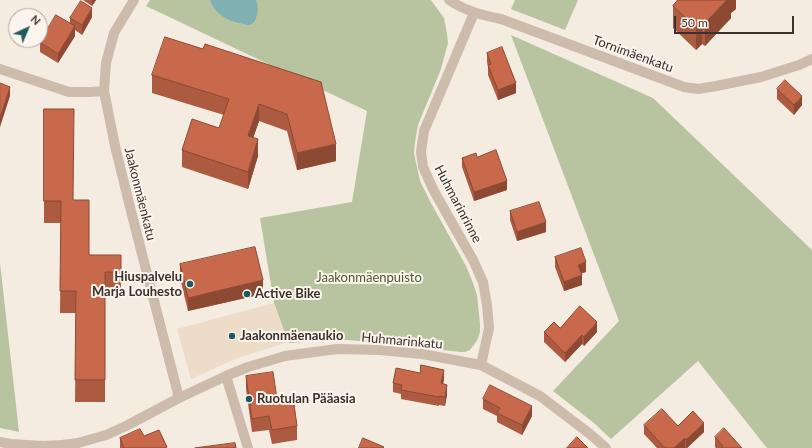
<!DOCTYPE html>
<meta charset="utf-8">
<style>
body{margin:0}
#map{position:relative;width:812px;height:448px;overflow:hidden;background:#f4ebe1;font-family:Lato,sans-serif}
canvas{display:block}
.north{position:absolute;left:8px;top:8px;width:40px;height:40px;box-sizing:border-box;background:#fbf5ee;border:1px solid #aea6a0;border-radius:50%;rotate:44deg;font-size:11px;font-weight:700;line-height:16px;text-align:center;color:#3b302b}
.north::after{content:'';display:block;margin:auto;width:14px;height:18px;background:#1f5a5e;clip-path:polygon(50% 0,100% 100%,50% 72%,0 100%)}
.scale{position:absolute;left:674px;top:16px;width:120px;height:18px;box-sizing:border-box;border:2px solid #3b302b;border-top:0;padding-left:5px;font-size:12px;line-height:14px;white-space:nowrap;color:#3b302b;-webkit-text-stroke:3px #fbf5ee;paint-order:stroke}
</style>
<div id="map">
<canvas width="812" height="448"></canvas>
<div class="north">N</div>
<div class="scale">50 m</div>
</div>
<script>
const ctx = document.querySelector('canvas').getContext('2d');
ctx.lineJoin = 'round';
function fillPath(path, color) { ctx.fillStyle = color; ctx.fill(path, 'evenodd'); }
function strokePath(path, color, width, dash) { ctx.strokeStyle = color; ctx.lineWidth = width; ctx.lineCap = dash ? 'butt' : 'round'; ctx.setLineDash(dash || []); ctx.stroke(path); }
function label(font, color, halo, rows, align = 'center') {
  ctx.font = font + ' Lato,sans-serif'; ctx.lineWidth = 4; ctx.setLineDash([]); ctx.textBaseline = 'middle'; ctx.strokeStyle = halo; ctx.fillStyle = color; for (const [text, x, y, turn = 0] of rows) {
    ctx.save(); ctx.translate(x, y); ctx.rotate((+turn || 0) * Math.PI / 180); ctx.textAlign = isNaN(turn) ? turn : align; if (halo) ctx.strokeText(text, 0, 0); ctx.fillText(text, 0, 0); ctx.restore();
  }
}
fillPath(new Path2D(`
 M150,0H431L444,18L447,34L448,43L441,69L418,125L415,142L414,153L420,181L431,203L466,266L473,283L477,295L480,324V332L478,338L476,342L470,350L465,352H460L385,343L348,340H331L290,343L288,342L274,303L260,218L352,202L367,111L146,6Z
 M515,0H578L565,30L511,9Z
 M511,35L653,98L812,250V448H767L698,361L611,439L594,423L553,391L619,321Z
 M0,263L19,432L0,428Z`), '#b8c4a0');
fillPath(new Path2D(`
 M274,303L288,342L235,359L191,379L177,329Z`), '#ecdcc8');
fillPath(new Path2D(`
 M210,0H256C258,5 258,10 257,15C256,18 255,21 253,23C250,26 247,25 244,24C230,22 215,15 210,0Z`), '#7fb0b2');
strokePath(new Path2D(`
 M134,0L114,33L106,63L104,91L115,146L132,215L179,398
 M449,0C465,11 482,15 501,19L684,87L698,89L716,86L761,77L799,65L812,59
 M474,13L424,131L421,152L423,167L434,191L473,260L483,282L487,305L489,328L481,365
 M0,69L69,92H90L104,91
 M226,376L248,448
 M0,442L11,444L43,446L62,445L78,443L106,435L126,426L179,398L226,376L248,367L285,356L337,349L380,350L422,354L481,365L540,396L590,434L606,448`), '#cdbbac', 10);
fillPath(new Path2D(`
 M83,0H96L92,6Z
 M677,0H736V9L731,13V18L705,46L702,44L696,50L673,28V6L677,1Z
 M92,17L82,35L75,30V36L58,63L40,52V42L70,24V18Z
 M203,49L321,82L336,161L297,170L287,131L259,121L253,138L258,156L248,189L182,167V150L219,128L224,115L152,93V75Z
 M487,53L516,93L498,100L488,75V67L487,62Z
 M777,89L802,105L794,115L777,99Z
 M44,109L73,200L89,255H121V294H105V402H75L76,313H60L61,223H44Z
 M477,157L507,190L474,201L462,167V158Z
 M510,211L546,232L517,241L510,220Z
 M555,257L586,272L582,273V285L564,291L555,267Z
 M180,264L263,294L188,311L180,278Z
 M560,328L597,332L584,346L582,344L565,362L544,342V332Z
 M246,376L277,399L297,426V440L272,444L269,430L252,432L246,389Z
 M444,379L443,384L447,394L445,406L439,405V406L401,399V394L393,392V383Z
 M483,399L532,416L522,435L497,422V416L483,409Z
 M644,425L678,426L704,432L687,448H657L644,434Z
 M144,436L167,448H120V438Z
 M715,437L742,448H716L715,447Z`), '#ac5a40');
fillPath(new Path2D(`
 M92,0H96L92,6Z
 M727,0H736V9L731,13V18L705,46V23Z
 M92,8V17L82,35V25Z
 M702,21V44L696,50V28Z
 M75,26V36L58,63V54Z
 M516,83V93L498,100V90Z
 M10,87V96L0,127V118Z
 M802,96V105L794,115V105Z
 M259,104V121L248,153V136Z
 M258,139V156L248,189V172Z
 M336,144V161L297,170V153Z
 M507,181V190L474,201V192Z
 M546,222V232L517,241V232Z
 M586,262V272L578,274V265Z
 M582,275V285L564,291V282Z
 M263,280V294L188,311V298Z
 M597,322V332L584,346V337Z
 M582,335V344L565,362V353Z
 M444,370V379L441,393V383Z
 M447,385V394L445,406V397Z
 M532,406V416L522,435V425Z
 M704,423V432L687,448H686V440Z
 M685,438V448H674Z`), '#8c4a34');
const building = new Path2D(`
 M678,0H727L705,23L702,21L696,28L673,6Z
 M81,1L92,8L82,25L70,18Z
 M56,15L75,26L58,54L40,42Z
 M165,37L203,49L205,44L321,82L336,144L297,153L287,114L259,104L248,136L258,139L248,172L182,150L192,119L219,128L229,99L152,75Z
 M502,47L516,83L498,90L488,65L491,64L487,53Z
 M785,80L802,96L794,105L777,89Z
 M0,83L10,87L0,118Z
 M44,109H74L73,200H89V255H121V272H105V380H75L76,291H60L61,201H44Z
 M496,150L507,181L474,192L462,158L476,153L477,157Z
 M539,202L546,222L517,232L510,211Z
 M255,247L263,280L188,298L180,264Z
 M581,248L586,262L578,265L582,275L564,282L555,257Z
 M580,306L597,322L584,337L582,335L565,353L544,332L554,322L560,328Z
 M421,365L444,370L441,383L447,385L445,397L439,396V397L401,390L402,385L393,383L396,368L420,373Z
 M273,372L277,399L293,397L297,426L272,430L269,416L252,419L246,376Z
 M490,385L532,406L522,425L497,413L500,408L483,399Z
 M662,409L678,426L693,411L704,423L686,440L685,438L674,448H665L644,425Z
 M724,428L742,448H721L723,446L715,437Z
 M140,429L144,436L159,430L167,447L165,448H124L120,438Z
 M577,437L588,448H567Z
 M363,438L384,447L383,448H359Z
 M235,443L236,448H195Z`);
fillPath(building, '#c8694b');
strokePath(building, '#8c4a34', 1);
for (const [x, y, r, color] of [
 [190,284,4,"#1f5a5e"],
 [247,294,4,"#1f5a5e"],
 [232,336,4,"#1f5a5e"],
 [249,399,4,"#1f5a5e"]
]) { const dot = new Path2D(); dot.arc(x, y, r, 0, 2 * Math.PI); ctx.fillStyle = color; ctx.fill(dot); strokePath(dot, '#fbf5ee', 1.5); }
label('13px', '#3b302b', '#fbf5ee', [
 ["Tornimäenkatu",633,54,20],
 ["Jaakonmäenkatu",140,194,76],
 ["Huhmarinrinne",458,204,62],
 ["Huhmarinkatu",402,341,5]
]);
label('bold 13px', '#3b302b', '#fbf5ee', [
 ["Hiuspalvelu",182,277,"right"],
 ["Marja Louhesto",182,292,"right"],
 ["Active Bike",255,294],
 ["Jaakonmäenaukio",240,336],
 ["Ruotulan Pääasia",257,399]
], 'left');
label('13px', '#4a5a2e', '#fbf5ee', [
 ["Jaakonmäenpuisto",369,278]
]);
</script>
